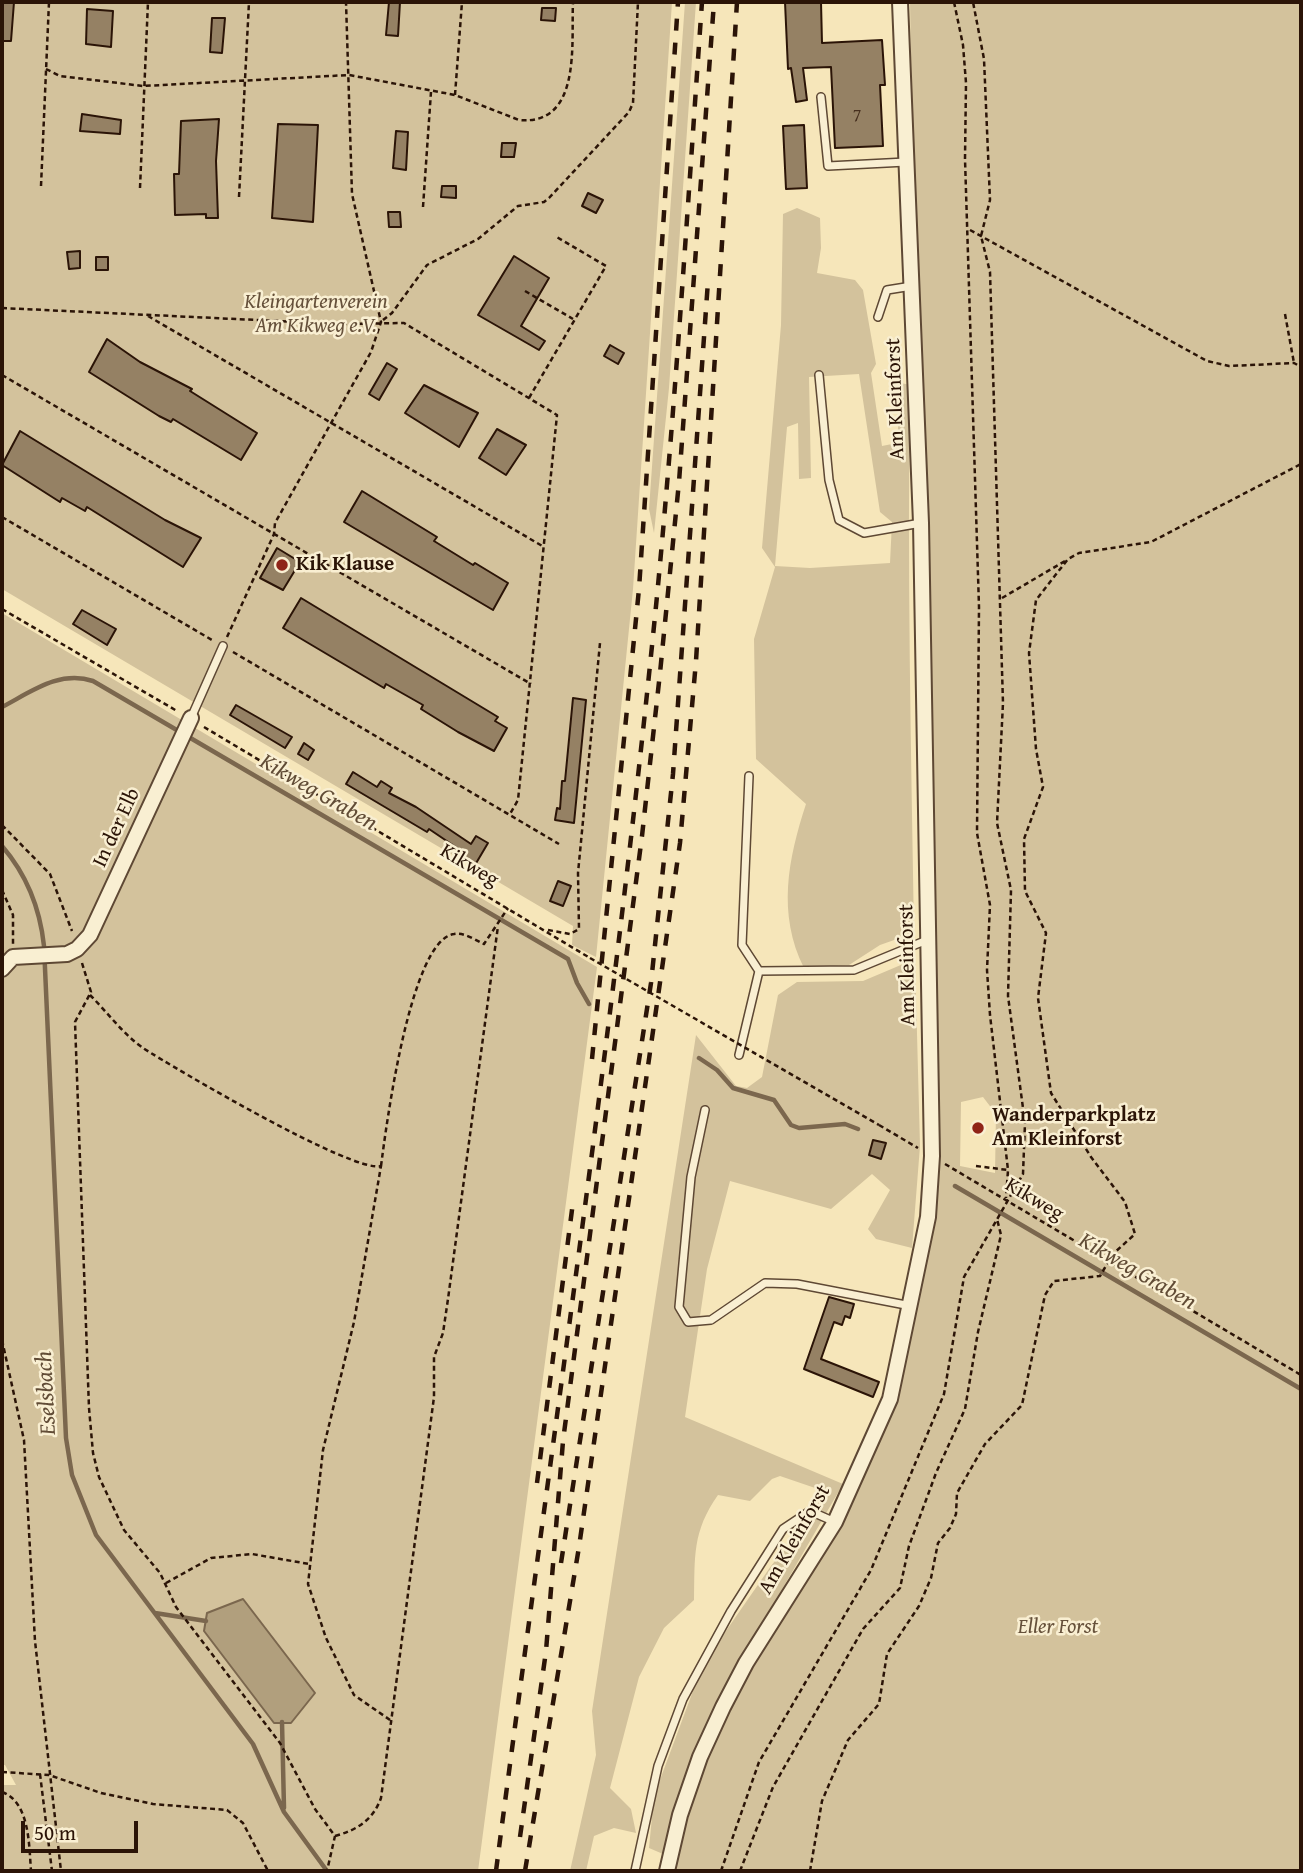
<!DOCTYPE html>
<style>
body{margin:0}
#map{position:relative;width:1303px;height:1873px;overflow:hidden;background:#f6e6ba;font-family:"Gentium Book Plus",serif}
canvas{display:block}
.frame{position:absolute;inset:0;border:4px solid #2b1407;pointer-events:none}
.scale{position:absolute;left:21px;top:1821px;width:117px;height:32px;box-sizing:border-box;border:4px solid #2b1407;border-top:0;padding-left:9px;font-size:21px;line-height:24px;white-space:nowrap;color:#2b1407;-webkit-text-stroke:5px #f9efd2;paint-order:stroke}
</style>
<div id="map">
<canvas width="1303" height="1873"></canvas>
<div class="frame"></div>
<div class="scale">50 m</div>
</div>
<script>
const ctx = document.querySelector('canvas').getContext('2d');
ctx.lineJoin = 'round';
function fillPath(path, color) { ctx.fillStyle = color; ctx.fill(path, 'evenodd'); }
function strokePath(path, color, width, dash) { ctx.strokeStyle = color; ctx.lineWidth = width; ctx.lineCap = dash ? 'butt' : 'round'; ctx.setLineDash(dash || []); ctx.stroke(path); }
function label(font, color, halo, rows, align = 'center') {
  ctx.font = font + ' "Gentium Book Plus",serif'; ctx.lineWidth = 5; ctx.setLineDash([]); ctx.textBaseline = 'middle'; ctx.strokeStyle = halo; ctx.fillStyle = color; for (const [text, x, y, turn = 0] of rows) {
    ctx.save(); ctx.translate(x, y); ctx.rotate((+turn || 0) * Math.PI / 180); ctx.textAlign = isNaN(turn) ? turn : align; if (halo) ctx.strokeText(text, 0, 0); ctx.fillText(text, 0, 0); ctx.restore();
  }
}
fillPath(new Path2D(`
 M2,2H672L633,589L596,957L572,945L573,926L2,589Z
 M685,2H696L669,388L654,533L649,509Z
 M910,2H1301V1871H670L703,1758L893,1401L932,1217ZM983,1097L996,1114L995,1173L960,1166L961,1102Z
 M797,208L820,218L821,248L817,273L855,280L863,290L876,364L871,373L882,446L897,443L901,383L910,385C907,567 911,750 914,933L880,945L849,965L804,968C777,914 788,859 806,804L756,759L754,639L775,567L762,548L781,325L783,214ZM859,374L880,512L892,522L890,563L810,568L775,566L787,427L798,423L799,479L811,478L809,377Z
 M2,613L597,967L478,1871H2V1785H16L5,1765H2Z
 M915,959L920,1146L912,1248L876,1239L868,1229L890,1190L872,1174L831,1209L730,1181L707,1269L685,1417L843,1484L722,1693L688,1766L663,1854L649,1848L654,1796L703,1664L771,1566L814,1512L821,1490L780,1476L772,1479L750,1501L718,1495C692,1532 695,1556 694,1600L664,1628L639,1677L610,1788L631,1809L636,1833L614,1828L594,1836L586,1871H570L596,1755L592,1711L696,1035L736,1086L747,1088L762,1077L778,995L797,982L863,981Z`), '#d3c29c');
const water = new Path2D(`
 M243,1599L315,1693L291,1723H274L204,1631L207,1613Z`);
fillPath(water, '#b19f7d');
strokePath(water, '#7b674e', 2);
strokePath(new Path2D(`
 M2,707C31,692 59,670 93,681L568,959L577,983L589,1004
 M2,846C27,875 40,908 44,946L66,1438L72,1475L96,1535L253,1744L284,1812L327,1871
 M699,1058L717,1070L733,1088L774,1100L791,1125L799,1128L845,1124L858,1129
 M955,1186L1301,1389
 M155,1613L206,1621
 M282,1722L284,1808`), '#7b674e', 4.5);
const building = new Path2D(`
 M2,2H14L11,41H2Z
 M389,2H400L398,36L386,35Z
 M785,2H821L822,43L882,40L885,85H880L883,146L835,148L831,67L803,68L807,100L796,102L791,68L788,69Z
 M542,8H556L555,21L541,20Z
 M87,9L113,11L111,47L86,44Z
 M212,18H225L222,53L210,52Z
 M82,114L121,120L120,134L80,131Z
 M219,119L216,161L218,218H206V214L175,215L174,174H179L181,121Z
 M278,124L318,125L313,222L272,218Z
 M804,125L807,188L786,189L783,126Z
 M396,131L408,132L406,170L393,168Z
 M502,143H516L514,157H501Z
 M442,186H456V198L441,197Z
 M588,193L603,200L596,213L582,206Z
 M388,212H400L401,227H389Z
 M80,251V268L69,269L67,252Z
 M514,256L549,278L521,326L545,341L539,350L478,315Z
 M96,257H108V270H96Z
 M107,339L140,362L192,389L190,391L257,433L241,460L173,419L171,422L159,416L89,372Z
 M610,345L624,353L618,364L604,356Z
 M387,363L397,369L379,400L369,394Z
 M424,385L478,413L459,447L405,413Z
 M497,429L526,445L506,475L479,458Z
 M20,431L165,520L201,538L183,567L87,507L85,511L62,498L60,502L2,465Z
 M362,491L437,537L434,541L473,565L475,563L508,583L493,610L344,522Z
 M277,548L300,562L283,590L260,578Z
 M301,598L498,717L495,721L507,728L494,751L458,732L421,709L423,705L386,684L384,688L283,628Z
 M82,610L116,629L107,645L73,624Z
 M573,698L586,700L574,823L555,820L557,808L560,809L562,781H565Z
 M236,705L292,737L285,748L230,715Z
 M304,743L314,750L308,760L298,754Z
 M353,772L377,787L381,781L392,788L389,793L416,807L471,844L476,836L488,843L475,865L463,858L466,854L429,829L427,832L346,784Z
 M558,881L571,886L563,906L550,901Z
 M873,1140L886,1143L881,1159L869,1155Z
 M829,1297L854,1304L850,1318L845,1316L842,1325L834,1322L821,1359L879,1382L873,1397L804,1369Z`);
fillPath(building, '#958164');
strokePath(building, '#2b1407', 2);
const service = new Path2D(`
 M821,97L828,166L906,162
 M878,317L887,290L912,286
 M819,375L829,480L839,520L864,533L921,523
 M191,718L223,646
 M749,776L742,945L759,971
 M739,1055L759,971L854,970L927,940
 M705,1110L691,1177L679,1307L688,1322L711,1320L765,1283L797,1284L911,1306
 M635,1871L658,1766L683,1699L731,1611L783,1529L810,1511L835,1522`);
const minor = new Path2D(`
 M2,969L13,957L67,954L77,949L90,935L191,718
 M667,1871L680,1815L700,1757L723,1707L746,1663L835,1522L890,1399L928,1217L932,1156L921,523L900,2`);
strokePath(service, '#5e4834', 10);
strokePath(minor, '#5e4834', 18);
strokePath(new Path2D(`
 M954,2L963,45L966,83L965,159L979,607L977,833L990,905L987,970L990,1015L1008,1170L1006,1198
 M46,69L60,76L143,86L349,75L455,95L519,120C582,126 571,43 573,2
 M455,95L462,2
 M41,186L49,2
 M140,188L148,2
 M239,197L249,2
 M423,207L431,92
 M970,230L1207,361L1229,366L1294,363L1301,367
 M525,291L573,319
 M2,308L341,324L404,323L557,415L518,800L510,814
 M1285,314L1294,363
 M148,316L544,547
 M383,320L392,313L427,265L478,239L518,206L544,202L549,198L629,112L633,103L638,2
 M2,375L531,684
 M529,398L606,266L555,236
 M2,517L212,640
 M1002,598L1065,561
 M2,609L177,711
 M227,637L274,534L275,523L371,352L381,322L352,194L346,2
 M233,652L559,844
 M204,727L590,958
 M2,825L50,874L72,931
 M2,890L13,915V944
 M548,930L570,934L579,929L578,873L600,643
 M82,963L91,992L75,1022L89,1408L93,1453L99,1477L124,1530L160,1573L176,1607L280,1743L315,1809L335,1836L327,1871
 M90,995C107,1012 124,1035 143,1048C174,1068 354,1174 381,1166L354,1322L323,1450L308,1584L326,1638L354,1695L393,1722
 M879,1125L918,1148
 M945,1164L1301,1375
 M381,1166C386,1128 410,940 454,934C464,932 475,940 484,944L508,908
 M976,1166L1008,1170
 M2,1340L24,1440L35,1641L61,1871
 M166,1583L211,1558L252,1554L309,1564
 M2,1772L49,1775L101,1793L153,1804L227,1810L243,1823L268,1871
 M40,1774L52,1871
 M2,1792C30,1802 29,1846 31,1871
 M335,1836C357,1830 373,1820 381,1798L434,1397V1357L443,1333L448,1299L498,926
 M721,1871L759,1762L871,1570L944,1394L964,1277L1023,1174L1025,1123L1008,996L1011,890L997,823L1003,703L990,272L981,236L990,200L984,59L973,2
 M740,1871L773,1787L863,1629L900,1588L909,1546L936,1473L965,1409L978,1332L1001,1235L997,1219
 M810,1871L822,1801L848,1740L879,1704L887,1654L919,1606L931,1578L938,1543L950,1528L956,1514L957,1493L985,1444L1022,1405L1045,1295L1054,1281L1100,1276L1113,1254L1135,1234L1125,1202L1091,1157L1051,1093L1038,998L1046,933L1025,891L1024,839L1043,787L1036,749L1029,653L1036,600L1068,559L1079,553L1151,542L1301,464`), '#2b1407', 2.5, [5, 3.5]);
strokePath(service, '#f9efd2', 7);
strokePath(minor, '#f9efd2', 14);
strokePath(new Path2D(`
 M592,1059L639,589L678,2
 M537,1483L573,1202
 M561,1563L651,983L673,774L708,281
 M520,1837L546,1651L563,1441L642,836L660,673L679,482L714,2
 M496,1871C551,1446 615,1022 657,596C676,398 688,200 702,2
 M525,1871L579,1547L680,843L696,661L737,2`), '#2b1407', 4.5, [12, 12]);
strokePath(new Path2D(`
 M590,958L879,1125`), '#2b1407', 2.5, [5, 3.5]);
for (const [x, y, r, color] of [
 [282,565,7,"#8f2418"],
 [978,1128,7,"#8f2418"]
]) { const dot = new Path2D(); dot.arc(x, y, r, 0, 2 * Math.PI); ctx.fillStyle = color; ctx.fill(dot); strokePath(dot, '#f9efd2', 2.5); }
label('18px', '#462f1e', null, [
 ["7",857,116]
]);
label('italic 21px', '#66513b', '#f9efd2', [
 ["Kleingartenverein",316,303],
 ["Am Kikweg e.V.",316,327],
 ["Eller Forst",1058,1628]
]);
label('21px', '#2b1407', '#f9efd2', [
 ["Am Kleinforst",896,399,-92],
 ["In der Elb",117,828,-65],
 ["Kikweg",469,866,31],
 ["Am Kleinforst",908,965,-91],
 ["Kikweg",1034,1200,31],
 ["Am Kleinforst",795,1540,-60]
]);
label('bold 21px', '#2b1407', '#f9efd2', [
 ["Kik Klause",296,565],
 ["Wanderparkplatz",992,1116],
 ["Am Kleinforst",992,1140]
], 'left');
label('italic 23px', '#614c36', '#f9efd2', [
 ["Kikweg Graben",318,793,30],
 ["Kikweg Graben",1137,1272,30],
 ["Eselsbach",47,1393,-93]
]);
</script>
